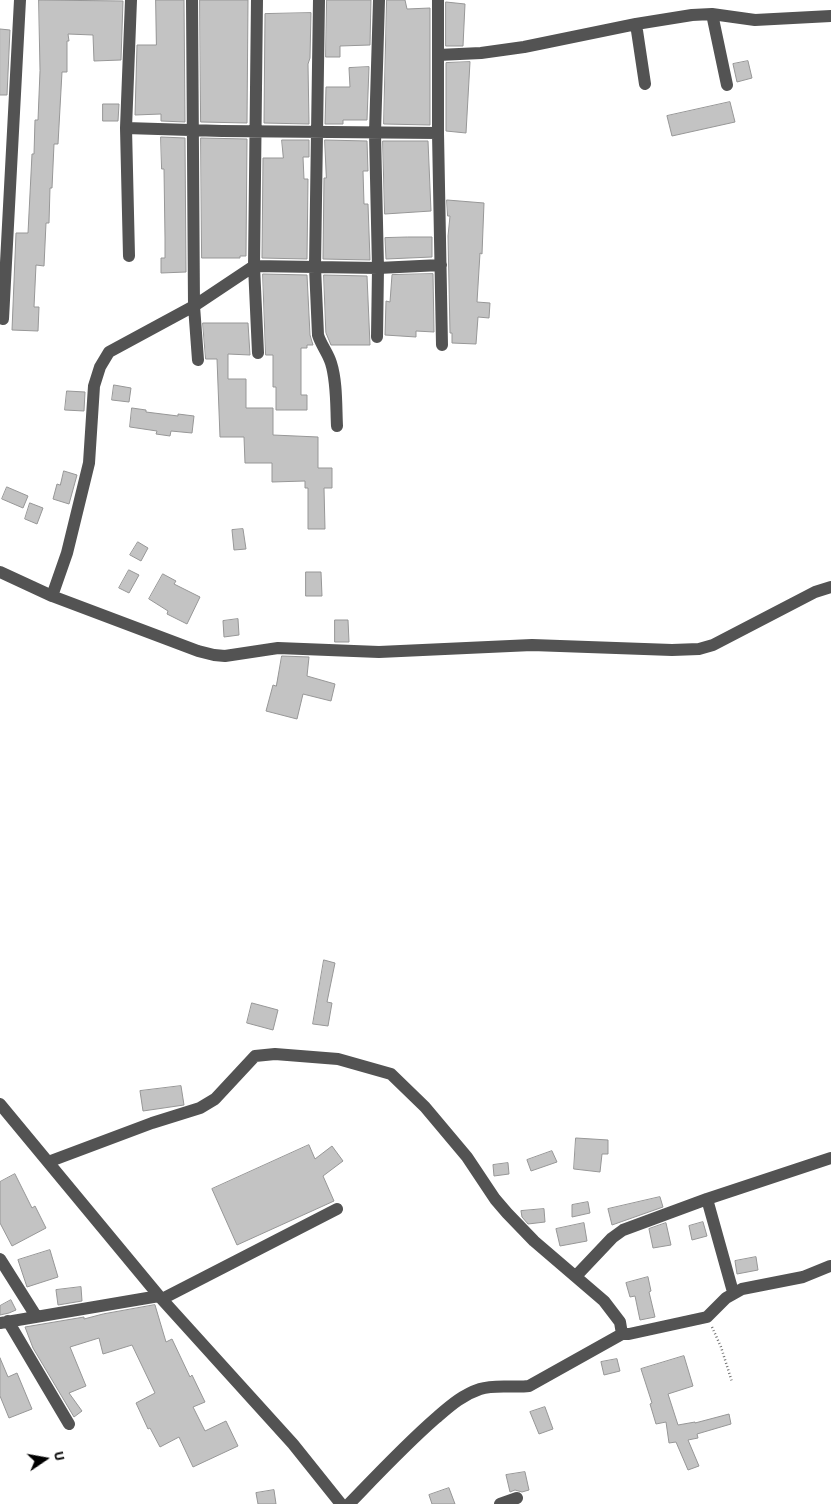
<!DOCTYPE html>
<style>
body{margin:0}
#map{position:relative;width:831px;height:1504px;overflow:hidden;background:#fff;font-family:"Titillium Web",sans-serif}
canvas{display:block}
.north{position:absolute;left:20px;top:1434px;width:50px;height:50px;-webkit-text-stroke:4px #fff;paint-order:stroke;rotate:78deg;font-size:14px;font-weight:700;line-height:20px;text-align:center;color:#000}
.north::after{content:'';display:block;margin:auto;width:18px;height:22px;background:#000;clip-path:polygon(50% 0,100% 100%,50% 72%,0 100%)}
</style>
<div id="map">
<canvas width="831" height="1504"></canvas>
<div class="north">U</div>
</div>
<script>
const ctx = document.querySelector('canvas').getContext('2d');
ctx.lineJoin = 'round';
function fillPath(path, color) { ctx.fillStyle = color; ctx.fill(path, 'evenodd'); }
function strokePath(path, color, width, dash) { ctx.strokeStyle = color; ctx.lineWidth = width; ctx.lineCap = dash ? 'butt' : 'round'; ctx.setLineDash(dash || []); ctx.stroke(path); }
const building = new Path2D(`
 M39,0L123,1L121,60L94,61L93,35L68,34L69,41H67V72H62L58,144H54L52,188H50L49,223H46L44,266L36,265L34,307H39L38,331L12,330L16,233H28L32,154H34L35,120H38L40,71Z
 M156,0H184L185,122L161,121V114L135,115L137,45H156Z
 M200,0H248L247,123L201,122Z
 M327,0H371L370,45L340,46V57H326Z
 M387,0H405L407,9L430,8V125L384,124Z
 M446,2L465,4L463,46H446Z
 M311,13L310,58L308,64L309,124L264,123L265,14Z
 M0,29L10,30L7,95H0Z
 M748,61L752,78L737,82L733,64Z
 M470,62L466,133L446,131V63Z
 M369,67L367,120H343V124H325L326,87H350L349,68Z
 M730,102L735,122L672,136L667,116Z
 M103,104H119L118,121H103Z
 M161,137L185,138L186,272L161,273V258H165V238L164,169H162Z
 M201,138L247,139L246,256H240V258H202Z
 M282,140H309V157H303L304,179H308L307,259L262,258L263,158H283Z
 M325,140L367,141L368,171H363L364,204H368L370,260L323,259L324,178H326Z
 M383,141H428L431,211L385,214Z
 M447,200L484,203L482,254L480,253L477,302L490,303L489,318L478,317L476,344L452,343V333H450L448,236L450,216H448Z
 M408,237H432V257L386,259L385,238Z
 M263,274L307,275L310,335L313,345H307V348H301V395H307V410H276V387H273V355H266Z
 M433,274L434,332L416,331V337L385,335L386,301L390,302L392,275Z
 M324,275L367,276L370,345H331L326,333Z
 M203,323H248L250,355L228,354V379H246V408H273V435L318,437V468H332V488H324L325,529H308V488H305V481L272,482V463H245L244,437H220L217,359H206Z
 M114,385L131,388L129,402L112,400Z
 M67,391L85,392L84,411L65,410Z
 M132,408L146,410V412L178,416V414L194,416L192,433L171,431L170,436L156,434L157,431L130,427Z
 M64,471L77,475L69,504L53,499L57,484L60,485Z
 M7,487L28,496L23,508L2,499Z
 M30,503L43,508L37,524L25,519Z
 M243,529L246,549L234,550L232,530Z
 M138,542L148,548L141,561L130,555Z
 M129,570L139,575L129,593L119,588Z
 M306,572H321L322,596H306Z
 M163,574L176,581L174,584L200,597L187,624L167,614L168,611L149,599Z
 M238,619L239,635L224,637L223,621Z
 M335,620H348L349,642H335Z
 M282,656L309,657L307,676L335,684L331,701L303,694L297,719L266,711L273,685L276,686Z
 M324,960L335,963L327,1002L332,1003L328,1026L313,1024Z
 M252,1003L278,1010L273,1030L247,1023Z
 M181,1086L184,1105L143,1111L140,1091Z
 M576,1138L608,1140V1154H602L600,1172L574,1169Z
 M309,1145L315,1159L332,1146L343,1161L323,1176L334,1201L237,1245L212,1189Z
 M552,1151L557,1162L531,1171L527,1160Z
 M508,1163L509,1174L494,1176L493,1165Z
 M15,1174L32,1208L35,1206L46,1228L12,1246L0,1223V1182Z
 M660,1197L663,1207L612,1225L608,1209Z
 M588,1202L590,1213L572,1217V1205Z
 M544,1209L545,1222L528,1224L522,1217L521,1211Z
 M703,1222L707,1236L692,1240L689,1226Z
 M584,1223L587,1241L560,1246L556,1229Z
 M666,1223L671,1245L653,1248L649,1229Z
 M50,1250L58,1277L27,1287L18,1260Z
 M756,1257L758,1270L737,1274L735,1261Z
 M648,1277L651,1291L649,1292L655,1317L640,1320L635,1296L630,1297L626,1283Z
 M81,1287L82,1301L58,1305L56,1290Z
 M11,1300L16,1310L9,1313L0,1315V1306Z
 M155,1305L166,1342L172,1339L190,1377L192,1375L205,1402L193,1407L205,1431L226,1421L238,1446L193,1467L179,1437L160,1447L150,1428L148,1429L136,1403L155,1393L132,1345L103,1354L99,1338L70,1347L86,1386L69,1393L82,1411L74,1417L33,1348L25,1327L84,1317V1319L103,1314Z
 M684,1356L693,1386L668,1394L678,1425L695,1422V1423L729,1414L731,1424L697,1434L698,1438L688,1440L699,1466L688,1470L676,1442L669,1443L666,1422L656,1424L650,1404L652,1403L641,1369Z
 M0,1358L8,1377L17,1373L32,1409L9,1418L0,1396Z
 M617,1359L620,1371L604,1375L601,1362Z
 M545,1407L553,1429L539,1434L530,1412Z
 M525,1472L529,1490L522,1492L515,1490L510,1492L506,1475Z
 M449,1488L455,1504H432L429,1495Z
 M274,1490L276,1504H258L256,1493Z`);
fillPath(building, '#c3c3c3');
strokePath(building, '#979797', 1);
strokePath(new Path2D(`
 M712,1327L721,1347L732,1382`), '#757575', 2.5, [1, 2.5]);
strokePath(new Path2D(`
 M192,0L194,306L198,360
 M257,0L254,266L258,353
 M319,0L315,267L318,335C321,345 328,353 331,363C337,382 336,406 337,426
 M438,0V133L442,345
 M712,14L727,85
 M636,24L645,84
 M438,55L481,53L524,47L636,24L692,15L712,14L755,20L831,16
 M126,128L222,131L438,133
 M129,256L126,128L131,0
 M3,319L20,0
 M377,337L378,268L375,133L379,0
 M0,572L52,596L198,651L214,655L225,656L278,648L379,652L532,645L672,650L699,649L713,645L815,592L831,587
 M52,596L67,553L89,463L94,386L100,367L109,352L194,306L254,266L378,268L441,265
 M0,1104L159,1296L293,1444L341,1504
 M48,1162L152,1123L200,1108L215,1099L255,1056L275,1054L338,1059L391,1074L425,1107L467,1157L495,1199L507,1213L534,1241L604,1301L620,1322L622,1334H629L707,1317L726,1298L742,1289L803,1277L830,1266
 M707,1199L733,1292
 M0,1259L36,1316
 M576,1276L612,1238L623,1230L707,1199L831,1158
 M162,1299L337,1209
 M8,1321L69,1424
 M0,1323L159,1296
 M349,1504C377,1475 405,1445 436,1418C450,1406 462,1395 480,1389C495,1384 513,1388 529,1386L622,1334
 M500,1504L517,1498`), '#535353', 12);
</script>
